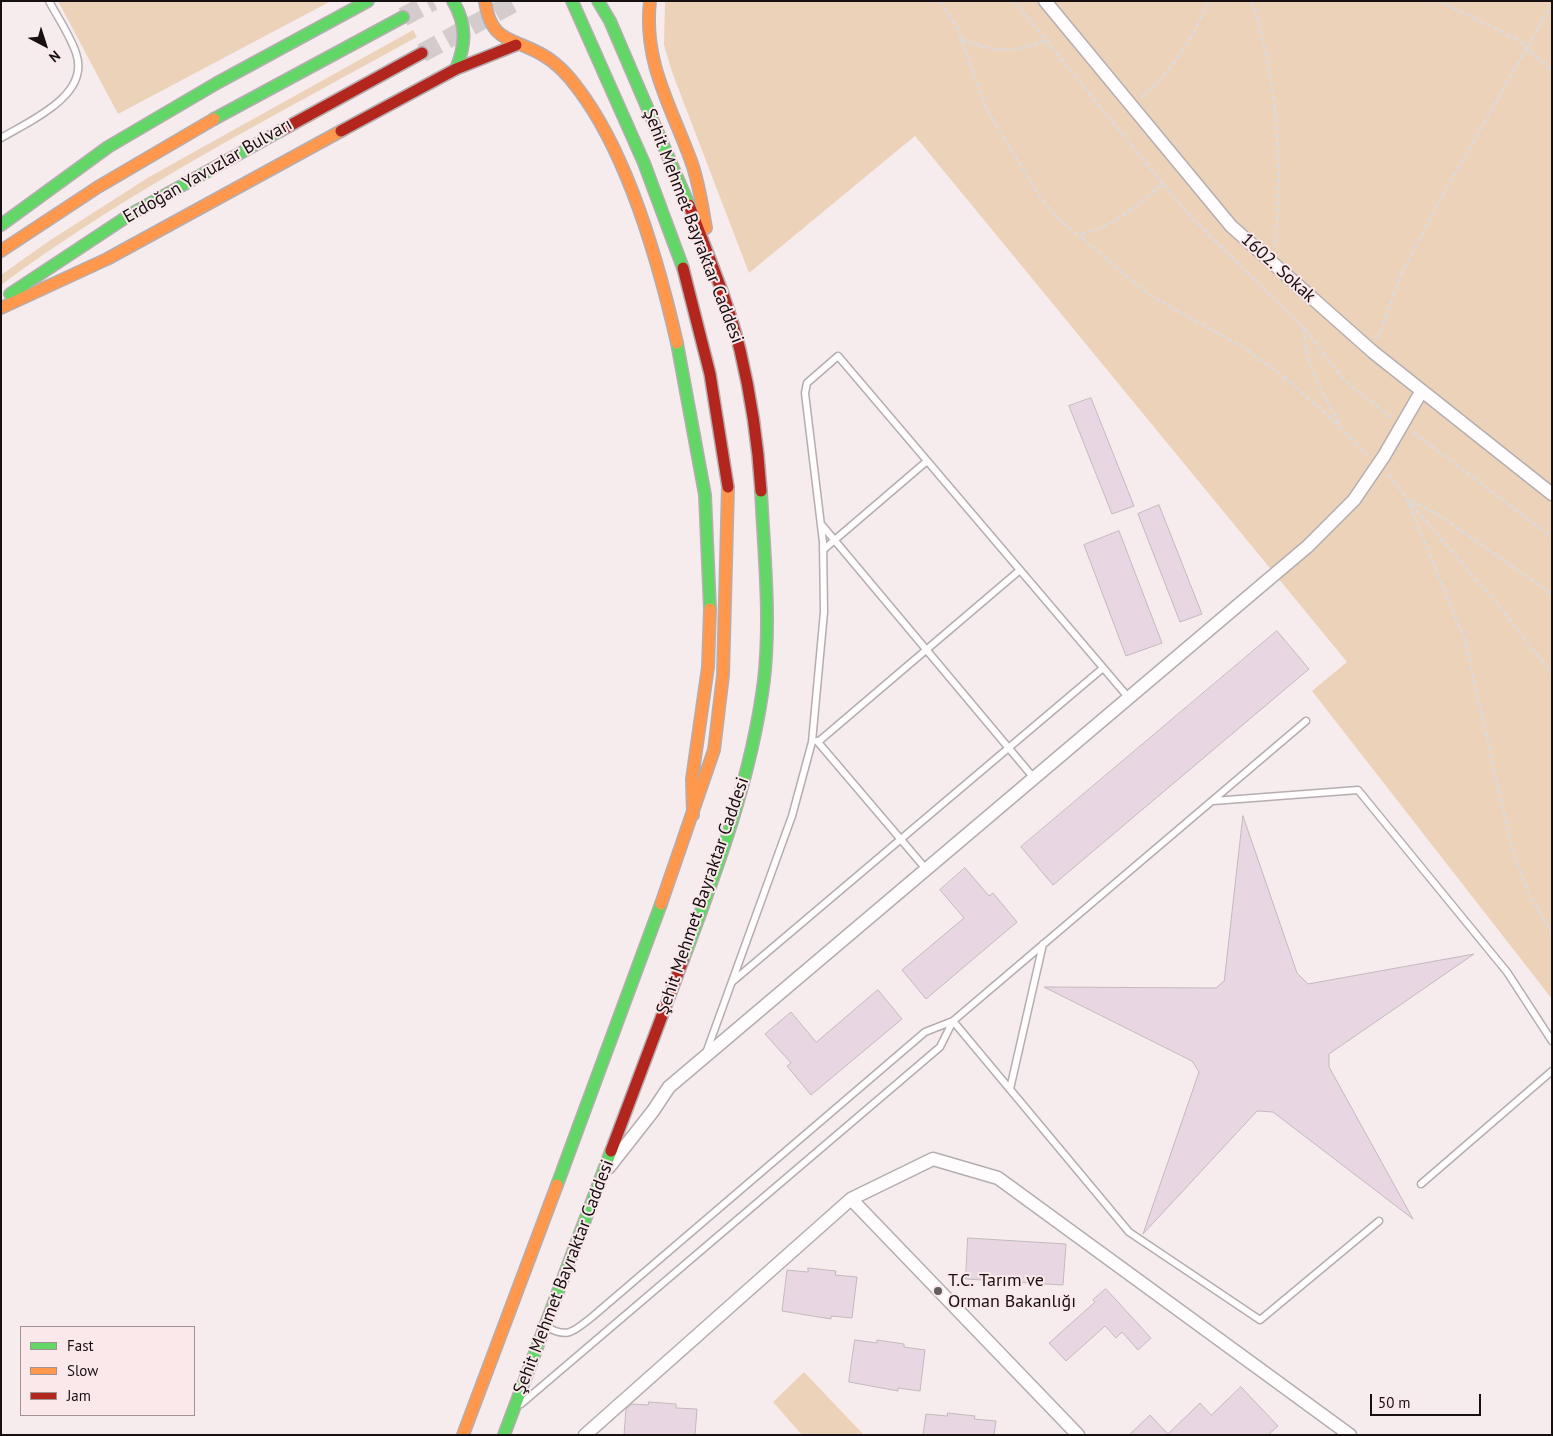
<!DOCTYPE html>
<meta charset="utf-8">
<style>
body{margin:0}
#map{position:relative;width:1553px;height:1436px;overflow:hidden;background:#f6ecee;font-family:"PT Sans",sans-serif}
canvas{display:block}
.frame{position:absolute;inset:0;border:2px solid #161011;pointer-events:none}
.legend{position:absolute;left:20px;top:1326px;width:175px;height:90px;box-sizing:border-box;background:#fae8eb;border:1px solid #9f9294;margin:0;padding:6px 9px;list-style:none;font-size:15px;color:#161011}
.legend li{display:flex;align-items:center;gap:10px;height:25px}
.legend b{width:25px;border:1px solid #9f9294}
.north{position:absolute;left:20px;top:20px;width:50px;height:50px;-webkit-text-stroke:4px #fae8eb;paint-order:stroke;rotate:140deg;font-size:14px;font-weight:700;line-height:20px;text-align:center;color:#161011}
.north::after{content:'';display:block;margin:auto;width:18px;height:22px;background:#161011;clip-path:polygon(50% 0,100% 100%,50% 72%,0 100%)}
.scale{position:absolute;left:1370px;top:1394px;width:111px;height:22px;box-sizing:border-box;border:2px solid #161011;border-top:0;padding-left:6px;font-size:15px;line-height:18px;white-space:nowrap;color:#161011;-webkit-text-stroke:4px #fae8eb;paint-order:stroke}
</style>
<div id="map">
<canvas width="1553" height="1436"></canvas>
<div class="frame"></div>
<ul class="legend">
<li><b style="height:6px;background:#63d668"></b>Fast</li>
<li><b style="height:6px;background:#ff974d"></b>Slow</li>
<li><b style="height:6px;background:#b3261e"></b>Jam</li>
</ul>
<div class="north">N</div>
<div class="scale">50 m</div>
</div>
<script>
const ctx = document.querySelector('canvas').getContext('2d');
ctx.lineJoin = 'round';
function fillPath(path, color) { ctx.fillStyle = color; ctx.fill(path, 'evenodd'); }
function strokePath(path, color, width, dash) { ctx.strokeStyle = color; ctx.lineWidth = width; ctx.lineCap = dash ? 'butt' : 'round'; ctx.setLineDash(dash || []); ctx.stroke(path); }
function label(font, color, halo, rows, align = 'center') {
  ctx.font = font + ' "PT Sans",sans-serif'; ctx.lineWidth = 4; ctx.setLineDash([]); ctx.textBaseline = 'middle'; ctx.strokeStyle = halo; ctx.fillStyle = color; for (const [text, x, y, turn = 0] of rows) {
    ctx.save(); ctx.translate(x, y); ctx.rotate((+turn || 0) * Math.PI / 180); ctx.textAlign = isNaN(turn) ? turn : align; if (halo) ctx.strokeText(text, 0, 0); ctx.fillText(text, 0, 0); ctx.restore();
  }
}
fillPath(new Path2D(`
 M58,1H331L118,114Z
 M665,1H1552V999L1312,691L1347,662L915,136L749,273L672,72L664,45Z
 M413,30L417,37C276,115 130,189 1,285V275L49,241L149,177Z
 M804,1372L864,1435H802L773,1402Z`), '#edd2ba');
const building = new Path2D(`
 M1091,398L1134,506L1112,514L1069,406Z
 M1159,505L1202,614L1180,622L1138,514Z
 M1119,531L1162,643L1126,656L1084,545Z
 M1277,631L1309,669L1053,885L1021,847Z
 M1243,816L1297,973L1308,984L1474,954L1329,1054V1067L1413,1219L1273,1112L1257,1111L1143,1234L1199,1072L1192,1061L1044,987L1216,988L1224,981Z
 M965,868L989,896L993,893L1017,922L926,999L902,970L964,918L940,890Z
 M878,990L902,1019L811,1095L787,1066L791,1063L765,1034L791,1012L816,1042Z
 M968,1238L1066,1244L1063,1285L966,1279Z
 M808,1268L836,1271L835,1275L857,1277L852,1318L831,1316V1319L782,1311L787,1270L808,1272Z
 M1106,1289L1151,1338L1138,1350L1122,1332L1116,1338L1105,1326L1066,1361L1049,1343L1095,1302L1093,1300Z
 M855,1340L877,1343V1340L904,1344V1347L925,1350L920,1391L898,1388V1391L849,1382Z
 M1241,1387L1278,1426L1268,1435H1129L1150,1415L1168,1434L1200,1403L1211,1415Z
 M649,1402L676,1404V1408L697,1409L695,1435H624L626,1409L632,1404L648,1405Z
 M948,1413L975,1416L974,1419L996,1421L994,1435H923L926,1414L947,1416Z`);
fillPath(building, '#e8d7e2');
strokePath(building, '#c1babc', 1);
strokePath(new Path2D(`
 M403,17L433,1
 M422,53L517,1`), '#d4cbcd', 19, [19, 9]);
const lane = new Path2D(`
 M1,138C30,121 91,95 76,53C70,35 58,18 49,1
 M821,524L1033,777
 M823,550L927,461
 M817,741L926,869
 M818,742L1020,570
 M1213,801L1358,790L1507,972L1552,1041
 M732,982L1103,668
 M953,1021L1129,1232L1260,1320L1379,1221
 M706,1053L792,816L812,742L824,612L823,542L805,393L807,383L838,356L1128,697
 M1010,1089L1043,944
 M1421,1184L1552,1071
 M547,1327C568,1339 574,1331 592,1317L925,1032L953,1021L1306,721
 M521,1404L940,1047L953,1021`);
const street = new Path2D(`
 M1045,1L1231,226L1373,352L1552,494
 M609,1167L653,1111L669,1087L1308,546L1354,500L1384,456L1421,392
 M851,1199L1078,1435
 M585,1435L851,1199L933,1159L998,1178L1350,1435`);
const fast = new Path2D(`
 M453,1C467,25 466,44 456,69
 M572,1L644,163L683,268
 M598,1L610,21L689,205
 M214,119L403,17
 M1,225L108,147L217,83L368,1
 M10,294L131,214L280,131
 M677,343L705,495L710,609
 M683,960C717,870 752,776 764,680C771,618 764,553 761,491
 M557,1185L661,904
 M504,1435L611,1151`);
const slow = new Path2D(`
 M485,1C491,42 510,37 541,54C556,62 569,76 579,90C628,155 659,264 677,343
 M650,1C643,62 671,106 691,161C699,182 702,206 706,228
 M1,251L98,187L214,119
 M1,308L107,259L341,131
 M693,815L692,779L708,667L710,609
 M661,904L714,750L723,675L728,487
 M463,1435L557,1185`);
const jam = new Path2D(`
 M280,131L422,53
 M341,131L456,69L516,45
 M689,205C707,253 728,301 740,350C751,396 758,444 761,491
 M683,268L710,374L728,487
 M611,1151L683,960`);
strokePath(lane, '#b5adaf', 9);
strokePath(street, '#b5adaf', 15);
strokePath(fast, '#b5adaf', 14);
strokePath(slow, '#b5adaf', 14);
strokePath(jam, '#b5adaf', 14);
strokePath(new Path2D(`
 M940,1L957,27L987,110L1039,195L1058,218L1148,294L1246,349L1280,374L1331,418L1368,455
 M1252,1C1277,80 1284,165 1275,247
 M1439,1L1515,38L1552,70
 M961,39C994,51 1013,55 1046,40L1014,1
 M1046,40L1163,184C1138,205 1112,229 1079,234
 M1141,97C1172,72 1194,38 1208,1
 M1163,184L1192,218L1304,328L1345,381L1392,418
 M1304,328C1304,363 1324,395 1341,426
 M1378,339L1400,277L1436,207L1552,4
 M1413,432L1552,537
 M1388,474L1407,499L1465,640L1512,848L1529,894L1552,932
 M1552,594L1436,513L1407,499L1494,600L1552,673`), '#dcd9da', 2.5, [5, 2.5]);
strokePath(lane, '#fefcfc', 6);
strokePath(street, '#fefcfc', 12);
strokePath(fast, '#63d668', 11);
strokePath(slow, '#ff974d', 11);
strokePath(jam, '#b3261e', 11);
for (const [x, y, r, color] of [
 [938,1291,5,"#645d5e"]
]) { const dot = new Path2D(); dot.arc(x, y, r, 0, 2 * Math.PI); ctx.fillStyle = color; ctx.fill(dot); strokePath(dot, '#fae8eb', 2); }
label('18px', '#161011', '#fae8eb', [
 ["Erdoğan Yavuzlar Bulvarı",208,171,-30],
 ["Şehit Mehmet Bayraktar Caddesi",693,226,69],
 ["1602. Sokak",1278,268,42],
 ["Şehit Mehmet Bayraktar Caddesi",703,896,-71],
 ["Şehit Mehmet Bayraktar Caddesi",564,1277,-69]
]);
label('18px', '#161011', '#fae8eb', [
 ["T.C. Tarım ve",948,1281],
 ["Orman Bakanlığı",948,1302]
], 'left');
</script>
